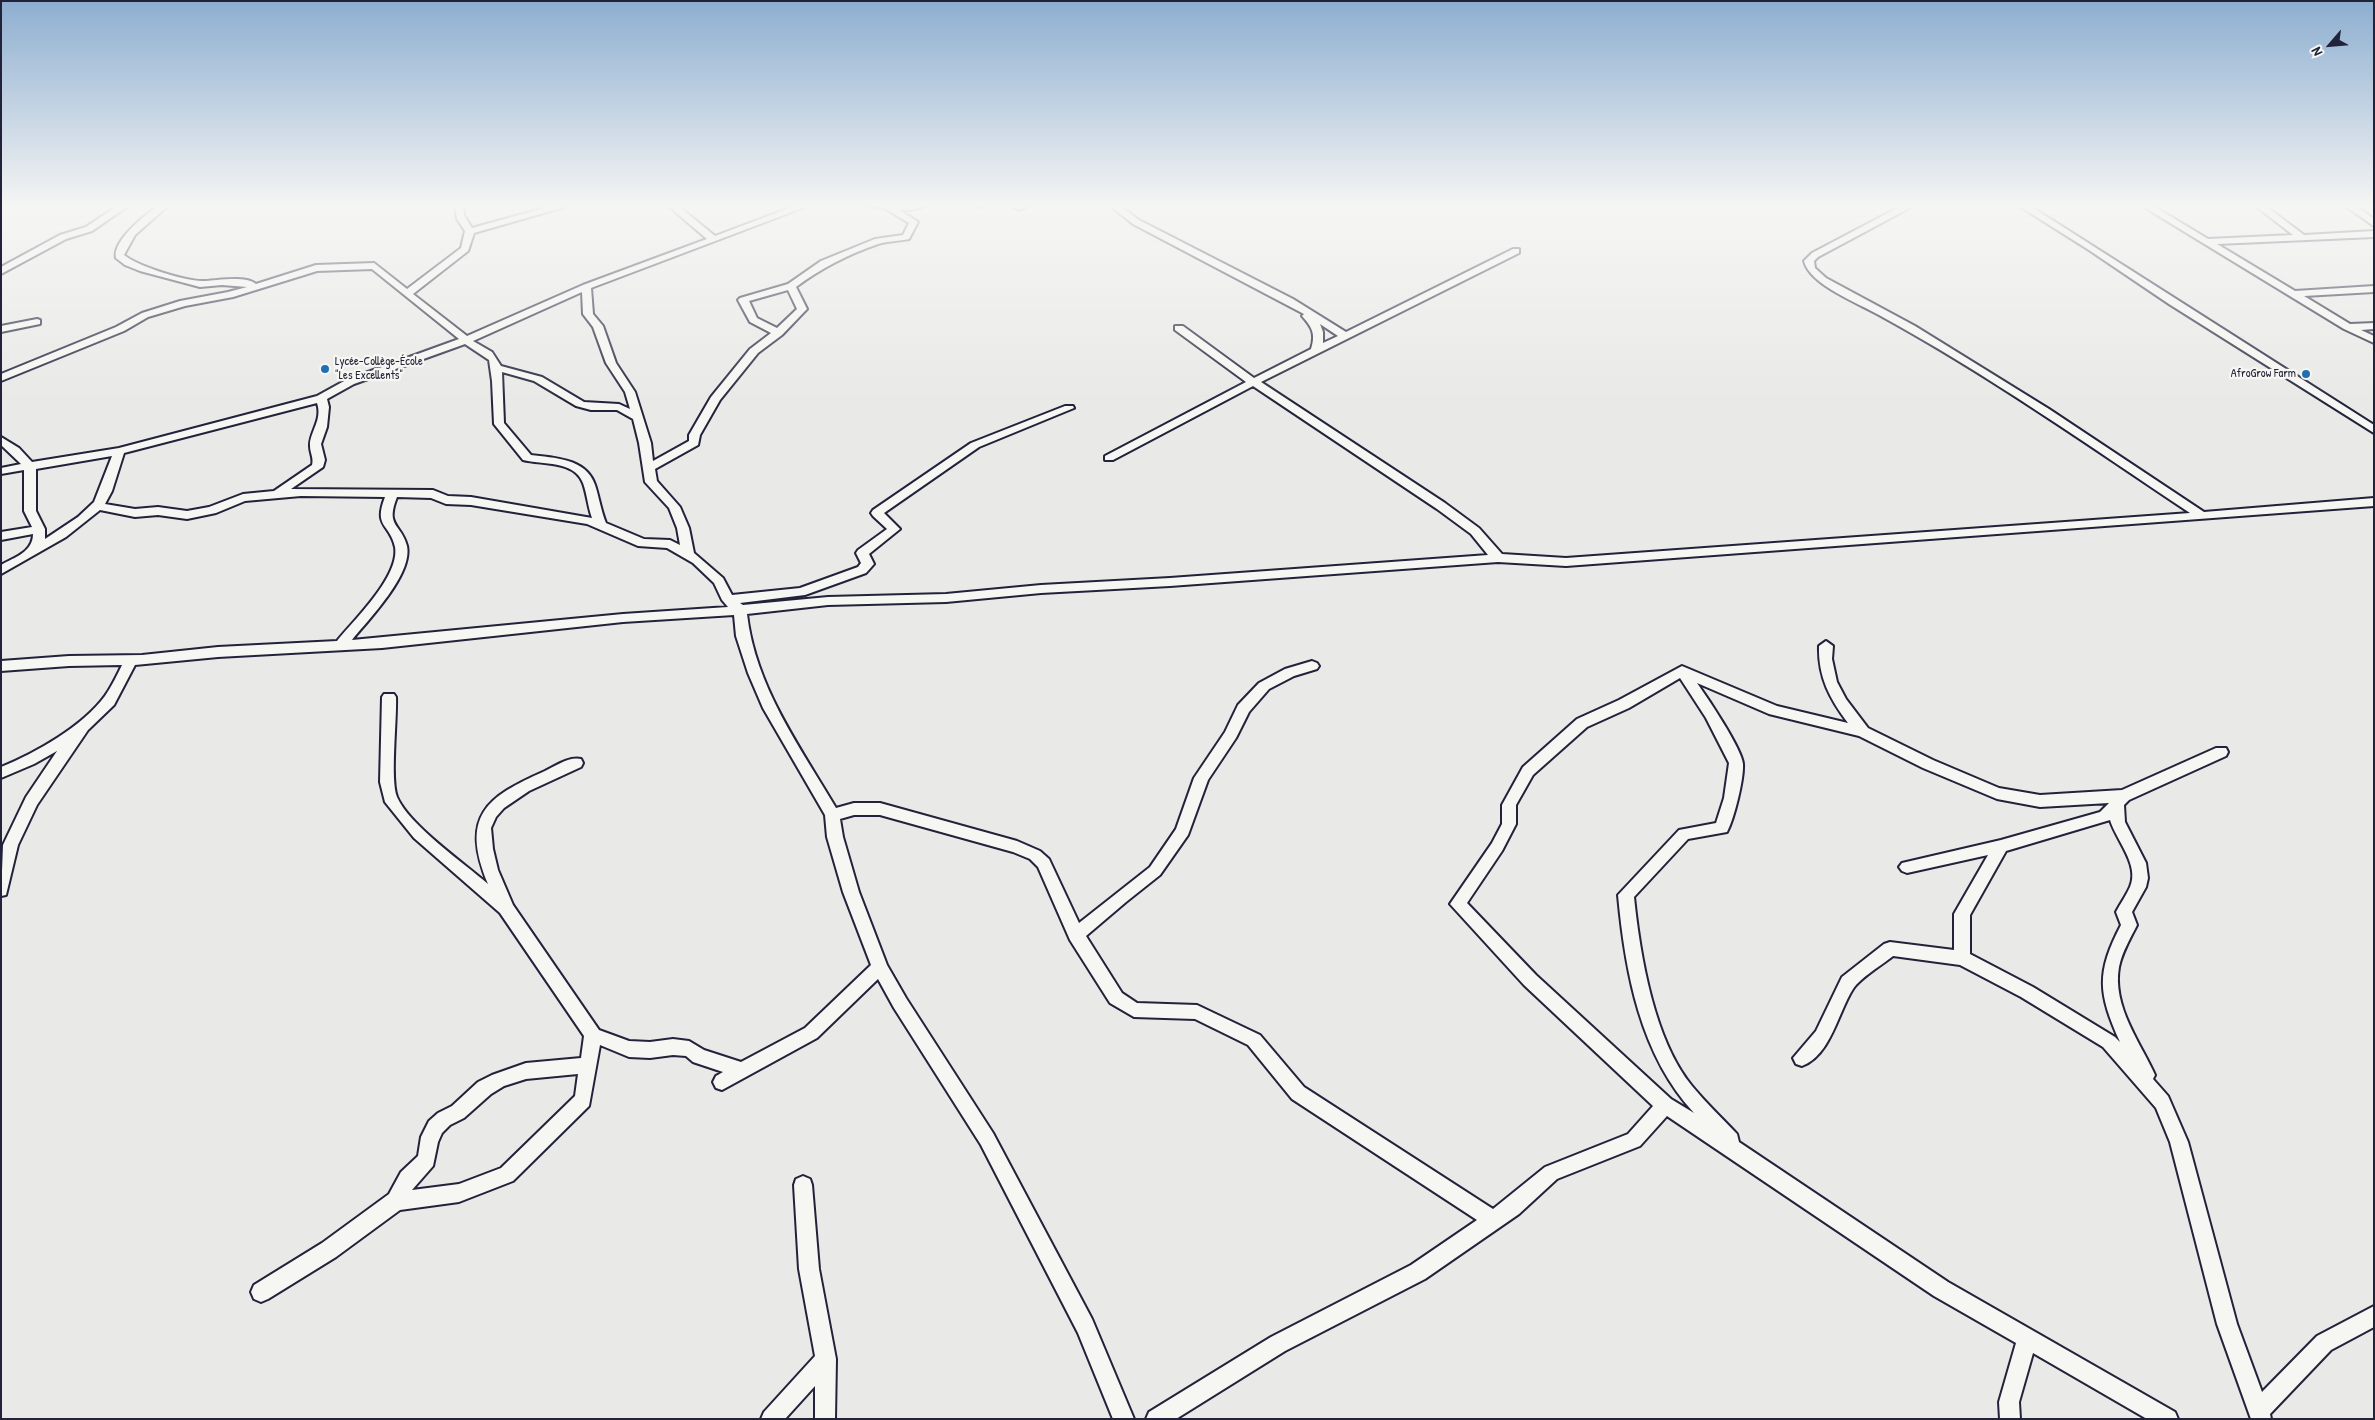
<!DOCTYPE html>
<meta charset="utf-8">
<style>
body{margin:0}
#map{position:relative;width:2375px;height:1420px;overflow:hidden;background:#e9e9e7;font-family:"Patrick Hand",sans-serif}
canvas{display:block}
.frame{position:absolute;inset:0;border:2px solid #22223b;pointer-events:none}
.north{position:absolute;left:2305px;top:20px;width:50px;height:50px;-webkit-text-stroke:4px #f6f6f2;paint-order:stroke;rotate:243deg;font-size:14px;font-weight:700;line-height:20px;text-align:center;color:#22223b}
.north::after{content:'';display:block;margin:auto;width:18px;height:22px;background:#22223b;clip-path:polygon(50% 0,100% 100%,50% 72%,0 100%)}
</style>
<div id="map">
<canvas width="2375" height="1420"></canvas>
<div class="frame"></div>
<div class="north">N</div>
</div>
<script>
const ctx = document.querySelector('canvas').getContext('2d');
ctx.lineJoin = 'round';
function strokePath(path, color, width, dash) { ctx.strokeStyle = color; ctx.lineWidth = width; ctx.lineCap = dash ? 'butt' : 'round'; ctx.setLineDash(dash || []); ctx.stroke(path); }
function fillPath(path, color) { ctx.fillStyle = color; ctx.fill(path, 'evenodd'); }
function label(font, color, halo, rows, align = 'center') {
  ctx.font = font + ' "Patrick Hand",sans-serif'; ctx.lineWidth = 4.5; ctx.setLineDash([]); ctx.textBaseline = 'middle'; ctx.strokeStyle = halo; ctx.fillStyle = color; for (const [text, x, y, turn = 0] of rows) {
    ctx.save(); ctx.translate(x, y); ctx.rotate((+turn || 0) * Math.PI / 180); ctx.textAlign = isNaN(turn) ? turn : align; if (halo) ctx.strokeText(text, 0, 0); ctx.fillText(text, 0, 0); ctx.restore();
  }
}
const minor = new Path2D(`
 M120,204H131L92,231L66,239L1,274V267L60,235L86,227Z
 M160,204H170L135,235L124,255C137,266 185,281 202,281C216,281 245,275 256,284L316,265L374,263L407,289L461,248L465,231L457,219L455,204H463L464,215L472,228L559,204H575L474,233L468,251L413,294L467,336L583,285L707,239L666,204H676L715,236L800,204H813L591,288L593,314L603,326L616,363L635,392L651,443L653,461L689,441V435L711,397L750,349L771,333L750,322L738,300L740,298L788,284L821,261L875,239L903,235L909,223L884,208L860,204H934L910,210L898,209L918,222L909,239C899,241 888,241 878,244C849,254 821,268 796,287L807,309L805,311L782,335L758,353L720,400L700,435L698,445L655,469L657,481L680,507L689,528L694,553L723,578L732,595L800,588L858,567L861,563L856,553L858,550L887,529L873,516L871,513L873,510L971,443L1065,406H1073L1074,408L979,447L884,513L900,529L869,554L874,564L866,573L805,595L740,603L743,605L828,597L946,594L1041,585L1170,578L1488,555L1471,534L1437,509L1253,386L1113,460H1105V456L1246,382L1175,330V326H1183L1254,378L1311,349C1316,334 1312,327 1302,316L1304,314L1133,224L1108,204H1118L1139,220L1293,299L1346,332L1513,249H1519V253L1261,382L1445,503L1479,528L1502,554L1566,558L2190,513C2088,445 1987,374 1879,315C1858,303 1810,285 1804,261L1812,253L1905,204H1917L1818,257L1814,261L1815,268L1826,278L1915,326L2049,409L2204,512L2374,498V506L1566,566L1498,562L1170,586L1041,593L946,602L828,605L747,614C755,686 800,747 836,808L854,803H880L1017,841L1040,851L1049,859L1079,923L1150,867L1176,829L1194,778L1225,732L1238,705L1259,683L1285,669L1312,661L1317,663L1319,666L1317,669L1294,676L1269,689L1249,712L1236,738L1208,780L1188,835L1160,875L1126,902L1086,936L1122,993L1137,1003L1197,1005L1260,1035L1304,1087L1493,1209L1545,1167L1628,1134L1653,1106L1524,985L1450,904L1492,843L1502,824V805L1523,767L1577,719L1619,700L1682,666L1777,706L1848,723C1830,699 1818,677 1819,646L1826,641L1833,646L1832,659L1837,682L1846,699L1868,728L1933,760L1999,788L2040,795L2122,790L2216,748H2226L2228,752L2226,756L2129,800L2124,805L2125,822L2146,863L2148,878L2146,887L2132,912L2137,925C2130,939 2122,952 2119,967C2112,1006 2140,1042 2155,1075L2153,1079L2168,1096L2188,1142L2237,1324L2262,1392L2317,1336L2374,1306V1327L2331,1350L2270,1414L2271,1419H2251L2217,1324L2170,1142L2156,1108L2103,1047L2021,997L1960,965L1893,956C1882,965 1860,978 1853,989C1838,1012 1831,1055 1802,1066L1796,1064L1793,1058L1816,1031L1842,977L1884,944L1890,942L1954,950V914L1988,855L1907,873L1902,871L1899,867L1902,863L2001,840L2100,812L2109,803L2040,807L1997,799L1923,768L1859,736L1769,714L1697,683C1707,697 1742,749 1743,764C1744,779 1734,819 1727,832L1688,839L1634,897C1640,955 1654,1040 1692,1086C1706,1103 1722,1118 1737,1134L1739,1142L1948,1282L2175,1412L2178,1419H2147L2033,1353L2019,1402L2020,1419H2000L1999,1402L2016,1343L1934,1296L1667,1116L1640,1146L1557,1179L1519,1214L1425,1279L1285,1351L1176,1419H1146L1149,1412L1271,1337L1411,1265L1477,1220L1292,1099L1248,1045L1195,1019L1134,1017L1110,1003L1070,940L1038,867L1030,859L1013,852L880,815H854L840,819L843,837L859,892L887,965L906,998L993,1133L1092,1319L1134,1419H1113L1078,1333L981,1145L894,1008L878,979L817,1038L722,1090L716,1088L713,1082L716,1076L723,1072L693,1062L686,1056L673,1055L650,1058L629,1057L600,1045L589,1106L513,1181L459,1202L400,1210L336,1257L268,1299L261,1302L254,1299L251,1292L254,1285L322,1243L389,1194L401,1172L418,1156L421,1137L429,1121L438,1113L452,1106L478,1082L492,1075L526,1063L581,1058L584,1036L500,913L414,838L385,802L380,782L382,697L384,694H394L396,697C397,719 390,780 397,797C409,825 464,863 488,884C460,816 486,797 545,771C555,766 570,756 581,759L583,763L581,767L529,791L504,808L496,817L491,828L493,849L498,870L513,905L599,1030L629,1041L650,1042L673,1039L689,1041L704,1050L741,1062L805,1028L871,965L843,892L827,837L825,815L763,708L748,673L736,636L734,615L623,622L382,648L218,657L135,665L114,705L88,730L37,805L18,845L6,895L1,896L3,845L26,797L57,751L34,764L1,778V767C36,753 83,726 105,696C112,686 117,675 122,665L69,666L1,671V661L69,656L142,655L218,647L337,641C354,620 400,576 395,547C390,523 373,528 385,497L301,496L245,501L216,513L187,519L158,515L135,517L100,510L66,537L1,574V565C15,557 33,552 33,534L1,540V532L32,527L24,511V470L1,474V468L21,464L1,445V437L19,448L32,462L119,448L317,396L346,380L459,339L372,269L317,271L233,297L185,306L148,317L124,331L1,381V374L116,327L142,313L180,301L228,292L247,287L222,285L200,287L140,271L125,265L116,258C112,240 147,214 160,204ZM788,290L797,309L777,328L757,318L749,301ZM582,292L583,314L593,327L606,363L625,392L630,409L619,404L584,402L542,377L501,366L492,352L473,341ZM1320,324L1338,336L1323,343V332ZM465,344L489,360L492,381L494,424L523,460C542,465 574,460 583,483C587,494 588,507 592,518L471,497L448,496L433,490L291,489L323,467L325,460L321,444L327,427L329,407L327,399L354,384ZM502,372L534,381L576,406L591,410H617L633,419L639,443L645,482L669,508L677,528L680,545L670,540L644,539L606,523C601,511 599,497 595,485C586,458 554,458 531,455L504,423ZM317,403C323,420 309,433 310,446C310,453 314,458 312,465L274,491L243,494L209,507L187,511L158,507L135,509L105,504L112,491L124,453ZM112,456L94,502L78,517L45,539V529L36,511V469ZM397,497L431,498L446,504L471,505L587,524L638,546L667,548L693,563L714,583L722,600L728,607L623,614L352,640C369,619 413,574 407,546C401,523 385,527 397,497ZM1680,678L1706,718L1729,763L1724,798L1716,823L1679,830L1618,895C1625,971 1640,1055 1694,1113L1671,1099L1536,975L1467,903L1502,851L1516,824V805L1533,775L1587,727L1629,708ZM2110,820C2116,840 2140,865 2130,887C2126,896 2120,904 2116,912L2121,925C2096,973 2098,993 2120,1042L2115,1037L2033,987L1970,954V915L2006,851ZM578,1074L575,1096L501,1168L459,1184L412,1190L433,1166L438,1142L442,1133L450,1125L464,1118L491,1094L504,1086L526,1079Z
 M967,204H989L985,207Z
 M1006,204H1033L1019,210Z
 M2016,204H2027L2374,425V433L2169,304L2089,250Z
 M2139,204H2150L2208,239L2293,235L2253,204H2263L2304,235L2374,231V237L2217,244L2295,291L2374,286V292L2304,296L2350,324L2374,323V329L2361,330L2374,336V343L2344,329Z
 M2342,204H2353L2374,219V226Z
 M37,319L40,320V324L1,332V326Z
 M803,1176L810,1179L812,1185L819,1269L836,1359L835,1419H815V1386L785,1419H761L764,1412L815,1356L799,1269L794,1185L796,1179Z`);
strokePath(minor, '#22223b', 4);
fillPath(minor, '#f6f6f2');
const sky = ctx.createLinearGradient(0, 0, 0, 403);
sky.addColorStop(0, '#8daed0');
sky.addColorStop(0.51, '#f5f5f4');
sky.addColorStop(1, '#f5f5f400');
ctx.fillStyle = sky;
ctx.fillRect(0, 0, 2375, 403);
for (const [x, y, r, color] of [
 [325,369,5,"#1f6fb2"],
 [2306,374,5,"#1f6fb2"]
]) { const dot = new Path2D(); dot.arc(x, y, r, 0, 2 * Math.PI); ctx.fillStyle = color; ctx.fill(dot); strokePath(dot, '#f6f6f2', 2); }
label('12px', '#22223b', '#f6f6f2', [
 ["Lycée-Collège-École",335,362],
 ["\"Les Excellents\"",335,376],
 ["AfroGrow Farm",2296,374,"right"]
], 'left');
</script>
